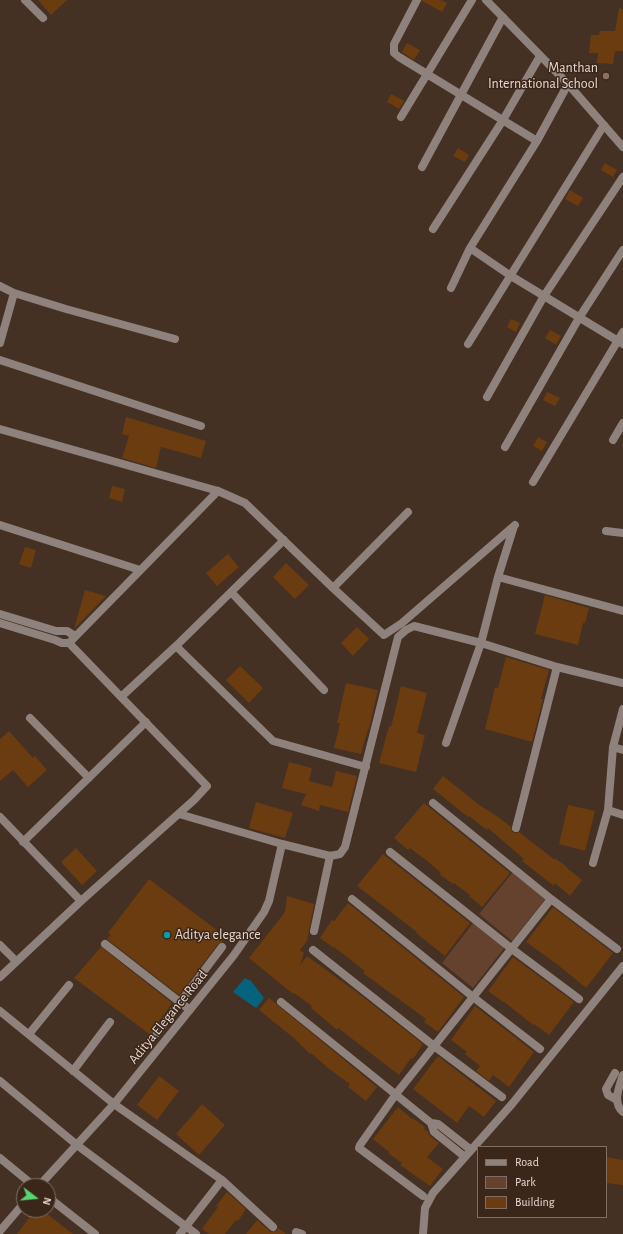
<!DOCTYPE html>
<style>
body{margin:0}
#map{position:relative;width:623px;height:1234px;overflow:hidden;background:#453024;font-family:"Alegreya Sans",sans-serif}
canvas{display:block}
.legend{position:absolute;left:477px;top:1146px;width:130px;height:72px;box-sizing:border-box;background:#3b261a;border:1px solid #806e64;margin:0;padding:5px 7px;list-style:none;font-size:12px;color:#e8d9d2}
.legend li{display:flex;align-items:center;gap:8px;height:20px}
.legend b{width:20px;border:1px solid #806e64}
.north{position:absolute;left:16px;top:1178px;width:40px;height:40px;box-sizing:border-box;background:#3b261a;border:1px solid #806e64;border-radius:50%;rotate:106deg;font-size:11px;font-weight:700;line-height:16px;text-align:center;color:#e8d9d2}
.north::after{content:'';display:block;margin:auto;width:14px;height:18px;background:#55d671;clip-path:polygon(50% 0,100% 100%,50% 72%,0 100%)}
</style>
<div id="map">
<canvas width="623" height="1234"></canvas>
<ul class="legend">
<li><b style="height:5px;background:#8f827d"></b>Road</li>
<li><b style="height:11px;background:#64422e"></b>Park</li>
<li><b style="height:11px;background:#6a3c0f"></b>Building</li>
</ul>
<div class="north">N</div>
</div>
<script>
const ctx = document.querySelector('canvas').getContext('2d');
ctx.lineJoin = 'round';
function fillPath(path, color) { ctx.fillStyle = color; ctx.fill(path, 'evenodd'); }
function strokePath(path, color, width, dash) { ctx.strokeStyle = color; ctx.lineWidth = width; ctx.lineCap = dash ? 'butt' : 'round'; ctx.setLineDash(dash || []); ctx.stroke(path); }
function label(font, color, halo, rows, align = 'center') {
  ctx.font = font + ' "Alegreya Sans",sans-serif'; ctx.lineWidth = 3; ctx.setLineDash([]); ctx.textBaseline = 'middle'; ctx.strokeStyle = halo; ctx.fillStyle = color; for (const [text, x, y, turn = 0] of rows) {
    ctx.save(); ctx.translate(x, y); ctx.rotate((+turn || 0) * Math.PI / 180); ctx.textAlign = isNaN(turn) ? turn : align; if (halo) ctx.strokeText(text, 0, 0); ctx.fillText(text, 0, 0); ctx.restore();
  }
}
fillPath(new Path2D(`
 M513,872L546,898L512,941L479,914Z
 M474,922L505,947L473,988L442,963Z`), '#64422e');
fillPath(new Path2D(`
 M245,978L251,981L264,998L256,1008L233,992Z`), '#06637d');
fillPath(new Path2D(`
 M38,0H67L51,15Z
 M422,0H441L447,3L442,12L422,1Z
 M619,8L623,9V51H615L613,64L597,63L598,53H589L591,35H599L600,31H615Z
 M407,43L420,50L414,60L402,52Z
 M391,94L404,101L399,109L387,102Z
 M458,148L469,155L465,162L453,156Z
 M605,163L617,170L613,177L601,170Z
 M570,190L583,198L578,206L565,199Z
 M511,319L520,323L516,332L507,327Z
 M550,330L561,336L556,345L545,338Z
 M547,392L560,398L555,406L543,400Z
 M126,417L206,441L201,458L161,447L156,468L122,458L129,436L122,434Z
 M538,437L547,442L542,451L533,446Z
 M112,486L125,489L122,502L109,498Z
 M25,547L36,550L31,568L19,564Z
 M228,554L239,567L217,586L206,573Z
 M286,563L309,585L295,599L273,577Z
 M85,590L106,596L74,629Z
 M545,595L589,608L585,623H583L578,645L535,634Z
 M357,627L369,639L353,656L341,643Z
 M506,657L549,670L541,699H543L532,742L485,729L495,688H498Z
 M240,666L263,688L249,703L226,680Z
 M346,683L378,690L369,729H368L361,754L334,748L340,723H337Z
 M401,686L427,693L417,733L425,735L416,772L379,763L389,726L391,727Z
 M9,731L33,758L35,756L47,770L28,787L13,770L0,781V739Z
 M289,762L312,768L309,781L332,787L336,771L357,776L348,812L320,805L319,811L301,805L306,794L282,788Z
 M443,776L478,804L501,819L511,827L512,832L515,833L519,832L555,860V858L567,867V868L582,880L570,896L555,883L554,886L522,861L524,859L488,828L487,830L469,816L468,817L433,789Z
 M256,802L293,813L285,838L249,828Z
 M424,803L510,873L482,907L469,896L470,895L454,883L453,884L439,874L441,873L426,860L410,848L408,850L394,838Z
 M568,805L595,811L585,851L559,844Z
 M76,848L97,871L82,885L61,862Z
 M383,854L470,923L445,956L416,933L417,932L357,886Z
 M149,879L226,937L222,942L218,944L179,995L107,939L111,935L108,933Z
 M287,896L314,904L307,941L300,950L304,953L300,965L307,956L358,993L423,1044L413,1059L411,1058L399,1075L338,1028L337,1030L311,1008L312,1006L294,993L293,994L249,958L285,912Z
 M348,903L464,997L438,1032L424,1022L426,1019L363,973L365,971L334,947V948L320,938L332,920L334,921Z
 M553,907L613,953L586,988L558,965L526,942Z
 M101,947L172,1003L153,1030L152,1036L74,978Z
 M513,957L574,1002L549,1035L534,1024L533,1025L503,1001V1002L488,991Z
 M269,998L377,1087L366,1101L348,1087L350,1084L329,1069L311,1053L310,1054L295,1039L259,1010Z
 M475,1006L534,1052L509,1087L493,1075L489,1081L476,1071L480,1066L465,1054L467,1052L451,1040Z
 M438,1056L496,1101L484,1117L469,1106L457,1123L413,1089Z
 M159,1076L179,1091L157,1120L137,1105Z
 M202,1104L225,1125L199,1155L176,1134Z
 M398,1107L412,1119L413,1118L425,1127L424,1129L428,1132L430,1136L439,1143L427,1157L443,1169L430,1186L400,1165L402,1163L388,1153L389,1152L373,1139Z
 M606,1157L623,1160V1185L606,1183Z
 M227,1192L246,1209L238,1221L236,1220L225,1234H209L202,1229L218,1207L216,1206Z
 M35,1210H42L73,1234H17Z
 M257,1220L271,1232L277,1231L278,1228L286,1234H246Z`), '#6a3c0f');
strokePath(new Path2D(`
 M25,0L43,18
 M417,0L394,44V53L399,57L537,141
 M486,0L568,84L623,147
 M568,84L537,141L470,248L511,276L623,344
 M401,117L472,0
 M422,167L503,17
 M433,229L503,120L540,56
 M0,286L14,293L66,309L175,339
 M451,288L470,248
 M0,343L14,293
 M468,344L604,125
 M0,360L201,426
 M487,397L544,296L623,177
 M0,429L218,491L245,503L333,588L384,635L402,623L515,525
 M613,440L623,423
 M505,447L579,318L623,250
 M533,482L623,332
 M0,525L140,570
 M606,531L623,533
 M498,577L623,611
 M333,588L408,512
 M231,592L284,540
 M0,614L56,631H67L75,636
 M0,623L55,640L62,643H69L207,786L194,800L81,901L0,977
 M69,643L218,491
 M176,646L273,741L366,767
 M121,697L176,646L231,592L324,690
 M30,718L89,778
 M446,743L481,643L498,577L514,526
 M613,747L623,750
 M433,803L551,899L617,949
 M608,810L623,815
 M179,814L282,844L330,856L340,854L345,847L398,637L406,630L414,626L481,643L557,667L623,683
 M0,817L81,901
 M516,828L557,667
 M23,842L146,722
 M390,852L512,949L579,999
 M593,863L608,810L613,747L623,709
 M352,899L473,997L540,1049
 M314,931L330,856
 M105,944L190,1010
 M0,945L16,961
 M313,950L434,1046L502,1097
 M281,1002L431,1123L438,1124L471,1150
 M0,1011L114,1104L222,1180
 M157,1033L222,947
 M29,1034L69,985
 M73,1071L110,1022
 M615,1073L606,1089L608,1095L617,1100
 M623,1075C619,1087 612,1103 623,1112
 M0,1081L77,1145L196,1234
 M431,1123L434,1132L465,1157
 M0,1158L34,1186
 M39,1186L114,1104L234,955L264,912L269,901L282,844
 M423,1196L359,1148L360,1145L396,1094L551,899
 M48,1197L95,1234
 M0,1231L24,1203
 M296,1232L302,1234
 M180,1234L222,1180L273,1227
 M423,1234L425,1208L433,1193L512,1104L623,966`), '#8f827d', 8);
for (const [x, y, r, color] of [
 [606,76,4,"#8d6e63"],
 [167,935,4,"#0f9aa8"]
]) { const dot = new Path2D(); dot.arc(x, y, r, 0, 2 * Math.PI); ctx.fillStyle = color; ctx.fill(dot); strokePath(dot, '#3b261a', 1.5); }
label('14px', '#e8d9d2', '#3b261a', [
 ["Manthan",598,68],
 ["International School",598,84],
 ["Aditya elegance",175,935,"left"]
], 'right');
label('14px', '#e8d9d2', '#3b261a', [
 ["Aditya Elegance Road",168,1017,-51]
]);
</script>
